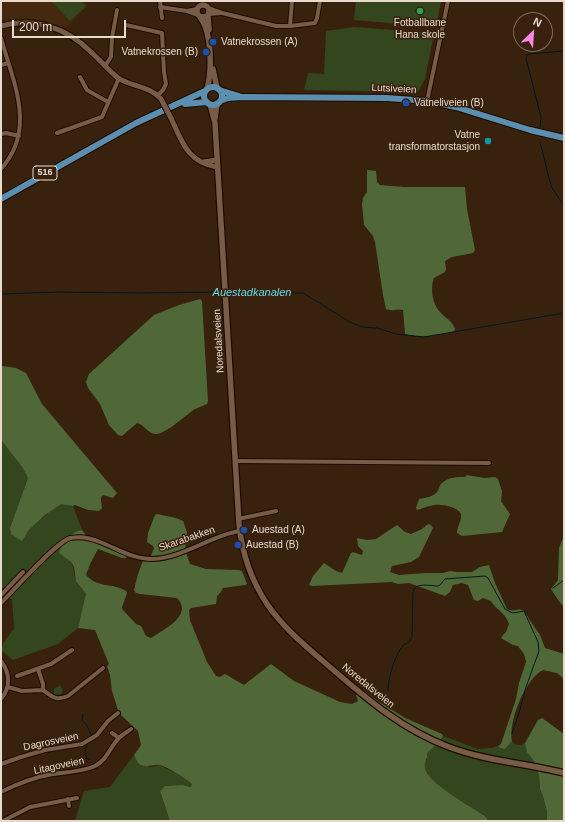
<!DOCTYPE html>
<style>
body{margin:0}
#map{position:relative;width:565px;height:822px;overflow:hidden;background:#38220e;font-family:Helvetica,sans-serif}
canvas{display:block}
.frame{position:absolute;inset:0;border:2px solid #e9dace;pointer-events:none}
.north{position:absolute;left:513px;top:12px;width:40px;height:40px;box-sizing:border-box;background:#38220e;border:1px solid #7f6c5b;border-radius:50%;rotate:25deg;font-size:11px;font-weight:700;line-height:16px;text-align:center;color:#e9dace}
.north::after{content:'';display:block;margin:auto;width:14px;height:18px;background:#fb86e5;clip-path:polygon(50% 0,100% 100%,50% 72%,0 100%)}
.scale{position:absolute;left:12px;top:20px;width:114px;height:18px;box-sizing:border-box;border:2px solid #e9dace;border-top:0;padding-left:5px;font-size:12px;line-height:14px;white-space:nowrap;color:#e9dace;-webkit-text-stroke:3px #38220e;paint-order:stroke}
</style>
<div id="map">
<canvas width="565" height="822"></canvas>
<div class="frame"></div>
<div class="north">N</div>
<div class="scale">200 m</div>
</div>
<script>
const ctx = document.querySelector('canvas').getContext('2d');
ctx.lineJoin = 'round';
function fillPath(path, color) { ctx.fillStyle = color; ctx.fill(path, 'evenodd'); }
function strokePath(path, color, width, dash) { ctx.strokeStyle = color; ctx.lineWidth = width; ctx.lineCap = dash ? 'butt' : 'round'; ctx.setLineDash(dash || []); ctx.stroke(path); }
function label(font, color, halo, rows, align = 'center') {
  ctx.font = font + ' Helvetica,sans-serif'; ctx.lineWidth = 3; ctx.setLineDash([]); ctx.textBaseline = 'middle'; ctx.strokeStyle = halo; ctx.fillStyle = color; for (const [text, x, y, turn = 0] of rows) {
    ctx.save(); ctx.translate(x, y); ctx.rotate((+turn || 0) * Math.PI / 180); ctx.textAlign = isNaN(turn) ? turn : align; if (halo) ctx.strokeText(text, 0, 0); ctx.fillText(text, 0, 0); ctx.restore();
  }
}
fillPath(new Path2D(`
 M1,1H84L88,5L66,28L46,21L32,19H11L1,20Z`), '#45290f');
fillPath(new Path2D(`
 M51,1H81L86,6L70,21Z
 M356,1H441L436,27L354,20Z
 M354,27L434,33L425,79L418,92L304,90L308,73L324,74L326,31Z
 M1,440L22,467L28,478L10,528L23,539L29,530L57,505L63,503L73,506L82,530C69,531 62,543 60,554C80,565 69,570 79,585C81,589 85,592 87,596L78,628L58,644L13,660L1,650L4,642L14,628L12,599H1Z
 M60,685L63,690L61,694L54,695V689Z
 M443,736L478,749L492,748L498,746L500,748L505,749L512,741C515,746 520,746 525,743L529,755L533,760L539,775L540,789L543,796L547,812V821H489L485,816C469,804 429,786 424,767L427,759V752L438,743Z
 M134,755L138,763L150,767L159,765L188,779L192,784L191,787L182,785L165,786L160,791L170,821H75L84,791L110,787Z`), '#33461e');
fillPath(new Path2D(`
 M367,170L376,171L377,182L380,185L404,187H465L467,209L475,250L473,253L452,257L445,261L446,269L445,272L434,278C430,287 432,304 440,312C445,318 452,320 455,329L454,332C437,335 422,339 405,334L403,310C397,308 392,312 386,309L383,295L375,242L373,236L364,225L362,204L363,198L367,192Z
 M200,299L202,301L208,401L207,404C203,406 199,407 195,409C187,414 165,435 155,434C147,433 144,424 137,423L122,436L118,435L109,425L100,404L88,388L86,382L89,374L154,315L179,305Z
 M2,366L16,368L26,373L42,404L117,493L113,498L103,495C99,498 102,503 102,508L99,511L88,510L75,505L73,506L61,504L45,515L29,530L22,541L11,534L10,528L28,478L22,467L1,440V367Z
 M467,475L484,478L495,477L498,479L502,491L501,501L510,514L502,532L462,536L457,533C457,527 462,520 461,514C460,511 457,510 454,508C438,502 432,505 417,510L416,508L419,499C424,498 433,497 437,492C439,490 439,486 441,484C447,477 457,477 465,477Z
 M157,514L176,518L183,521L187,532L185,550L190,564L206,569L239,570L242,571L247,584L245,585L223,588L220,593L217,596L216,604L191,608L189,610L190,620L207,662L216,676L220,677L225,674L244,685L271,664L294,681L340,702L352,704L358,701L356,695L359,687L378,701L405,718L442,734L443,736L438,743L427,753C428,758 424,763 425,768C427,783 472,807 485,816L489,821H170L160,791L165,786L182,785L191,787L192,784C187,779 167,767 160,765C154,764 147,768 141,765C137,764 136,758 134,755L141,745L138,731L121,715L118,710L112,691L110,675L107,666L109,664L95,630L78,628L86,594L76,581L74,567L71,562L59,553C62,542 71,531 82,530L86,535L110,544L127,554L126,558H122L98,549L90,564L86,575C99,589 111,582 126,591L127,593L122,607V609L136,624L141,626L146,636L151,638C163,630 194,615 177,598L140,594L136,593L134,590L138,574L144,558L145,556H151L154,548L153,546L147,542L148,533L155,515Z
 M428,524L431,525L433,528L419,557L411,562L392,566L390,572L399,575L425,573H443L450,571L457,572H472L480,567L489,565L495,583L507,609C513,612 518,608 523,610L540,635L545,648L564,654V679L557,673L543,670C525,679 508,722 512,741L505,749L500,748L498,746L501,744L516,699L519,683L526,662L524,654L518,646L513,645L501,638L503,635L506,632L509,624C505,612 496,610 491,601L483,598L478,601L474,600L468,585L462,583L453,585L450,592L445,596L409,583L398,584L392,582L312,586L309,585L313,576L324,563L336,571L342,573L351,553L353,552L362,555L363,551L358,546L357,538L367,540L376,539L397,525L405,532L411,534L422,529Z
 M564,536V607C559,602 555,595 551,589L558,580L559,548Z
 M542,718L564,734V821H547V812L543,796L540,789L539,775L533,760L527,752L525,743L538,720Z`), '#506838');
strokePath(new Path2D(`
 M540,127L541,117L526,58L528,54L564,51
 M540,142L551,186L564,206
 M227,292L303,293L350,322L362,327L377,328L396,334L424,337L564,313
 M1,294L58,292L142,293L222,292
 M553,588L564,580
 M388,690C388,679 394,658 401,648C404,643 410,644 412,637L413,591C416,582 430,586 439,586L445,579L485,576L488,578L505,609L513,613L524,611L538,642L539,651L526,687L519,713L512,733
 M83,714L82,720L86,724L91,734
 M86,754L85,752L87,745
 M86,755L87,759H90`), '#02181c', 1);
const minor = new Path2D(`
 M160,1L162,18
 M160,7L187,11L198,15
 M208,8L222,13L276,26H290L315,23L317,18L320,1
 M187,11L197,9
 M209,14L221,13
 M126,25L162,33L164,72L166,84L163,90L158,95
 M290,26L292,1
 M1,38C13,82 37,129 1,169
 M1,65L8,63
 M105,66L111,57L112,38L117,10
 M80,77L87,90L108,102
 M427,101L448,1
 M57,133L102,117L119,78
 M1,134L6,133L19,136
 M235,461L489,463
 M238,519L276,511
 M1,595L23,572
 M1,603C15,589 55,543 70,538C80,536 91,538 100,542C118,549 133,559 152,559C183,558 210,536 239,531
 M1,661C10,673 11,687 1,699
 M17,676L51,664L72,650
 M8,687L22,691L43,690V684L38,669
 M43,690C53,697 55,701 68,696L103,668
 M112,733L119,738
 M1,764L21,757L45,750L82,744L97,735L108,721L118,713
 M1,792C17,784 35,777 53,774C67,772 82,772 95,766C107,760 110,747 119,738C122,735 127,732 131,729
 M68,799L69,806
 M3,821L30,807L77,798`);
const tertiary = new Path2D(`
 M1,26C35,17 67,28 91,52C100,60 108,70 118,78C132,87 150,86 161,99
 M171,118C182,142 188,163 217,167
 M203,162L217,160`);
const secondary = new Path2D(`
 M197 11a6 6 0 1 1 12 0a6 6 0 1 1-12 0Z
 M208,16L209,30
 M200,17C212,32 212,71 207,89
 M213,69L217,88
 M210,104L215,123L239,524C242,553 251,580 267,604C284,629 308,648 331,668C367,699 403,730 449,747C486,761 525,763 564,773
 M215,119L217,103`);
const primary = new Path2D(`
 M204 96a9 9 0 1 1 18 0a9 9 0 1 1-18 0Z
 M219,90L239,96
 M220,101L228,98L242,97L387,98L427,101L456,107L530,130L564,138
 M185,104L207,102
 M1,199L136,123L205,91`);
strokePath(minor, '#1f0a00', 6);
strokePath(tertiary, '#1f0a00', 7);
strokePath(secondary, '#1f0a00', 8);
strokePath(primary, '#1f0a00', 8);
strokePath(minor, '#775d48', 4);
strokePath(tertiary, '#775d48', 5);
strokePath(secondary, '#775d48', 5.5);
strokePath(primary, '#5b8fb0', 6);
const tertiaryBridge = new Path2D(`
 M161,99L171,118`);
strokePath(tertiaryBridge, '#1f0a00', 7, []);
strokePath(tertiaryBridge, '#775d48', 5);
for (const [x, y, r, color] of [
 [420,11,4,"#2e9e5b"],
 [213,42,4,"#1a4fb4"],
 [206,52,4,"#1a4fb4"],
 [406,103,4,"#1a4fb4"],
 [488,141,4,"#0f9aa8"],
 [244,530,4,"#1a4fb4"],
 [238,545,4,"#1a4fb4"]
]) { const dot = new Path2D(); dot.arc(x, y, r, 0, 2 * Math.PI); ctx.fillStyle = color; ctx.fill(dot); strokePath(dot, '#38220e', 1.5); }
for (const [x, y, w] of [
 [45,173,24]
]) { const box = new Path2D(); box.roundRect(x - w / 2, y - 7, w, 14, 3); ctx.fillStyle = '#38220e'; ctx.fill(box); strokePath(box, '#e9dace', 1); }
label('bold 9px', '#e9dace', null, [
 ["516",45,173]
]);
label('10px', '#e9dace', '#38220e', [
 ["Fotballbane",420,23,"center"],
 ["Hana skole",420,35,"center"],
 ["Vatnekrossen (A)",221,42],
 ["Vatnekrossen (B)",198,52,"right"],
 ["Vatneliveien (B)",414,103],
 ["Vatne",480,135,"right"],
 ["transformatorstasjon",480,147,"right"],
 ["Auestad (A)",252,530],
 ["Auestad (B)",246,545]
], 'left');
label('10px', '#e9dace', '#38220e', [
 ["Lutsiveien",394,89,3],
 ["Noredalsveien",219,341,-93],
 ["Skarabakken",187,539,-19],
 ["Noredalsveien",368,686,39],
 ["Dagrosveien",51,742,-12],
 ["Litagoveien",59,766,-12]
]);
label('italic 11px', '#63d8e7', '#38220e', [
 ["Auestadkanalen",252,293]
]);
</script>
